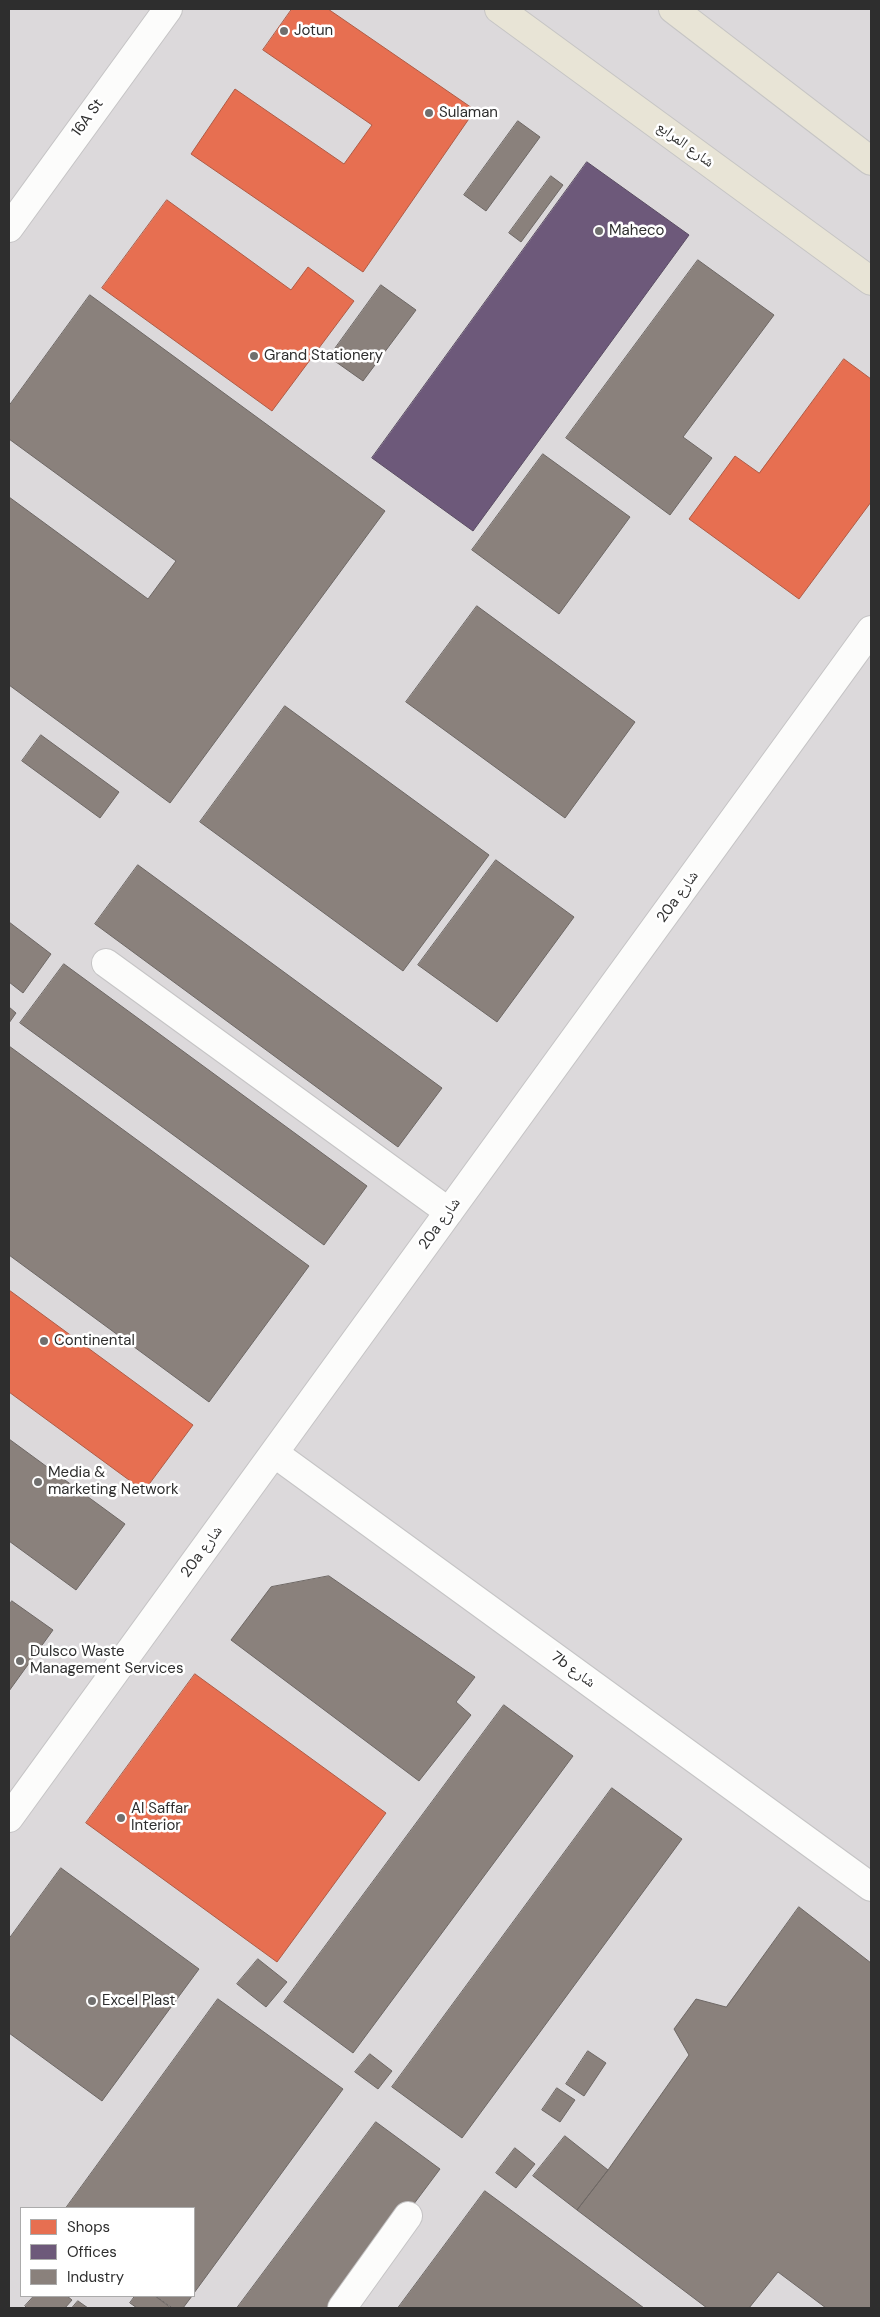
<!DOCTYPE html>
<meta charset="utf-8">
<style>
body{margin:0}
#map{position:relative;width:880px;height:2317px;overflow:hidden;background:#ece8e4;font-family:"DM Sans",sans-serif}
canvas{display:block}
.frame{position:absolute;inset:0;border:10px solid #2e2e2e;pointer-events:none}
.legend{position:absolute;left:20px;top:2207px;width:175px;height:90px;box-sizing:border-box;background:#fff;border:1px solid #ababab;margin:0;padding:6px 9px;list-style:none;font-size:15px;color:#2e2e2e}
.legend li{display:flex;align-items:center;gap:10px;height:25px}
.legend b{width:25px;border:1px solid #ababab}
</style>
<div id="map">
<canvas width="880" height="2317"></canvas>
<div class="frame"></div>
<ul class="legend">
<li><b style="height:14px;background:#e76f51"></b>Shops</li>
<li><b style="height:14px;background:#6d597a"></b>Offices</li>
<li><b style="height:14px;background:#8a817c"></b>Industry</li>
</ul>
</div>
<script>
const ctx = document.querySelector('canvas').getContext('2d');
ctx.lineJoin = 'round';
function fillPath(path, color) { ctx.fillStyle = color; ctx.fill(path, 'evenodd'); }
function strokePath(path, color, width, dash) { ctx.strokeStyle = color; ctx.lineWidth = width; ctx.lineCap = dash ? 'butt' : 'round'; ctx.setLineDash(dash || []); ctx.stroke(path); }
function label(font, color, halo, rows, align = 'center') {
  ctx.font = font + ' "DM Sans","Noto Naskh Arabic",sans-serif'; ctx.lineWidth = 5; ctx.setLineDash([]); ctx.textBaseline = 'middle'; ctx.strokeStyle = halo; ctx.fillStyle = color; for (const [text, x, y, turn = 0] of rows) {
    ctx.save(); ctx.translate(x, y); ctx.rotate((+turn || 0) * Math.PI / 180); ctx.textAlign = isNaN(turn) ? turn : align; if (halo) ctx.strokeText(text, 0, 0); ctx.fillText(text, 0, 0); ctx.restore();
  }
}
fillPath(new Path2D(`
 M9,9H871V2308H9ZM21,2208H194V2296H21Z`), '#dcd9db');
const shops = new Path2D(`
 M292,9H328L475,110L363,272L191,154L235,89L344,164L372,125L263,50Z
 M167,200L291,290L308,267L354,301L272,411L102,288Z
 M844,359L871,379V502L799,599L689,519L735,456L759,473Z
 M9,1290L193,1425L144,1491L9,1392Z
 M195,1674L386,1813L277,1962L86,1823Z`);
fillPath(shops, '#e76f51');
strokePath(shops, '#b05c46', 1);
const offices = new Path2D(`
 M587,162L689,235L473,531L372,458Z`);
fillPath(offices, '#6d597a');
strokePath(offices, '#5a4c63', 1);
const industry = new Path2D(`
 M518,121L540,137L486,211L464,195Z
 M551,176L563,185L521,242L509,233Z
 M698,260L774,315L683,437L712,458L670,515L566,438Z
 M381,285L416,310L363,381L329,357Z
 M90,295L385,511L170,803L9,685V497L148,599L176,561L9,439V406Z
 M543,454L630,517L559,614L472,550Z
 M477,606L635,722L565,818L406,702Z
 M285,706L489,855L403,971L200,822Z
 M41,735L119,792L100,818L22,761Z
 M496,860L574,917L497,1022L418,965Z
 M138,865L442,1088L398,1147L95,924Z
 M9,922L51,954L23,993L9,982Z
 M64,964L367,1186L324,1245L20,1023Z
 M9,1007L16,1013L9,1023Z
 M9,1046L309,1266L209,1402L9,1255Z
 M9,1439L125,1524L76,1590L9,1541Z
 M329,1576L475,1677L456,1702L471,1715L419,1781L231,1640L271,1587Z
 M12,1601L53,1630L9,1691V1606Z
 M504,1705L573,1756L353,2053L284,2002Z
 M612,1788L682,1839L462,2138L392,2087Z
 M61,1868L199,1969L102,2101L9,2033V1939Z
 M799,1907L871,1963V2308H826L778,2272L749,2308H707L577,2210L608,2170L689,2055L674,2029L696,1999L726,2007Z
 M258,1959L287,1982L266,2007L237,1984Z
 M218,1999L343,2089L194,2293V2208H66Z
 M588,2051L606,2063L584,2096L566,2084Z
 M370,2054L392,2071L378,2089L355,2072Z
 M557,2088L575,2100L560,2122L542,2110Z
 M376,2122L440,2169L336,2308H237Z
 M565,2136L608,2170L577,2210L533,2176Z
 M515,2148L535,2164L516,2188L496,2173Z
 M485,2191L644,2308H398Z
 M34,2296H67L72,2300L65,2308H27L25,2306Z
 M135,2296H155L171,2308H137L130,2303Z
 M156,2296H192L183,2308H173Z
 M78,2301L88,2308H72Z`);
fillPath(industry, '#8a817c');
strokePath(industry, '#6e6865', 1);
const minor = new Path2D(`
 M9,228L168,9
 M106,963L449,1212
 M274,1453L871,1887
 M9,1818L871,630
 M342,2308L408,2216`);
const major = new Path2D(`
 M499,9L871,281
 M673,9L871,161`);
strokePath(minor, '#c5c4c5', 30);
strokePath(major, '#c6c5c4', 30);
strokePath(minor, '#fcfcfb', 28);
strokePath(major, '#e8e4d6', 28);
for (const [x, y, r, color] of [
 [284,31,5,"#706f6e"],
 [429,113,5,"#706f6e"],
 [599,231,5,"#706f6e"],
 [254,356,5,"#706f6e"],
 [44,1341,5,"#706f6e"],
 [38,1482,5,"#706f6e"],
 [20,1661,5,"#706f6e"],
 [121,1818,5,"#706f6e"],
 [92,2001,5,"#706f6e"]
]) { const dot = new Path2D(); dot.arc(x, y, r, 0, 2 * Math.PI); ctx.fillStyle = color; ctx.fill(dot); strokePath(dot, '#fff', 2); }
label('15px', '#2e2e2e', '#fff', [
 ["Jotun",294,31],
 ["Sulaman",439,113],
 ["Maheco",609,231],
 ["Grand Stationery",264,356],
 ["Continental",54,1341],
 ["Media &",48,1473],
 ["marketing Network",48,1490],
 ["Dulsco Waste",30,1652],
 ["Management Services",30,1669],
 ["Al Saffar",131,1809],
 ["Interior",131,1826],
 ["Excel Plast",102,2001]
], 'left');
label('15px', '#2e2e2e', '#fff', [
 ["16A St",88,118,-54],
 ["شارع المرابع",685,145,36],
 ["20a شارع",678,897,-54],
 ["20a شارع",440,1224,-54],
 ["20a شارع",202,1552,-54],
 ["7b شارع",573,1670,36]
]);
</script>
